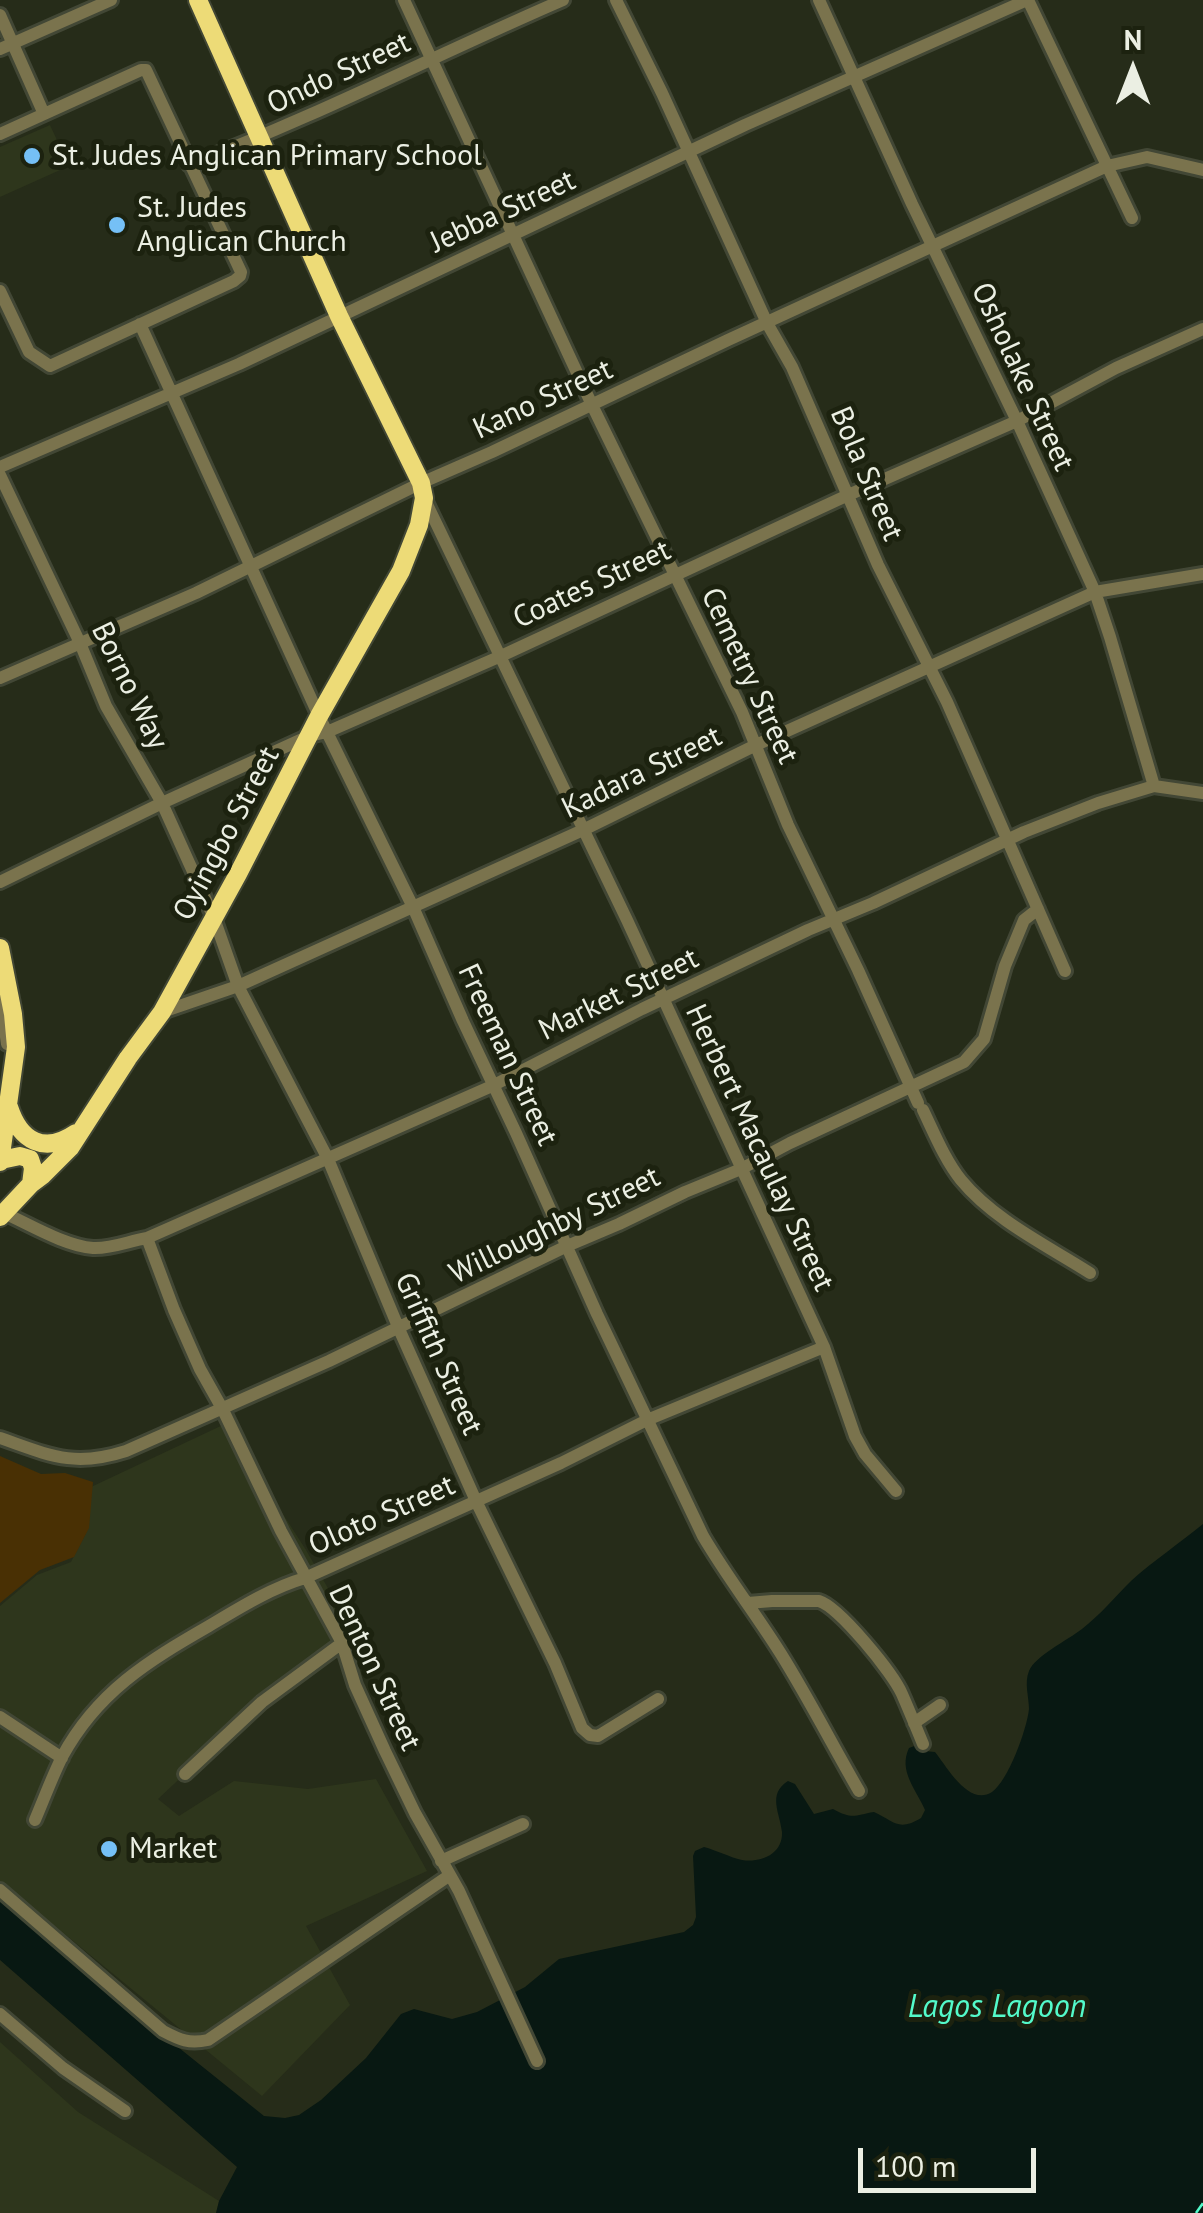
<!DOCTYPE html>
<style>
body{margin:0}
#map{position:relative;width:1203px;height:2213px;overflow:hidden;background:#262c19;font-family:"PT Sans",sans-serif}
canvas{display:block}
.north{position:absolute;left:1083px;top:20px;width:100px;height:100px;-webkit-text-stroke:8px #1c220f;paint-order:stroke;rotate:0deg;font-size:28px;font-weight:700;line-height:40px;text-align:center;color:#ebefe3}
.north::after{content:'';display:block;margin:auto;width:35px;height:45px;background:#ebefe3;clip-path:polygon(50% 0,100% 100%,50% 72%,0 100%)}
.scale{position:absolute;left:858px;top:2148px;width:178px;height:45px;box-sizing:border-box;border:5px solid #ebefe3;border-top:0;padding-left:12px;font-size:30px;line-height:35px;white-space:nowrap;color:#ebefe3;-webkit-text-stroke:8px #1c220f;paint-order:stroke}
</style>
<div id="map">
<canvas width="1203" height="2213"></canvas>
<div class="north">N</div>
<div class="scale">100 m</div>
</div>
<script>
const ctx = document.querySelector('canvas').getContext('2d');
ctx.lineJoin = 'round';
function fillPath(path, color) { ctx.fillStyle = color; ctx.fill(path, 'evenodd'); }
function strokePath(path, color, width, dash) { ctx.strokeStyle = color; ctx.lineWidth = width; ctx.lineCap = dash ? 'butt' : 'round'; ctx.setLineDash(dash || []); ctx.stroke(path); }
function label(font, color, halo, rows, align = 'center') {
  ctx.font = font + ' "PT Sans",sans-serif'; ctx.lineWidth = 10; ctx.setLineDash([]); ctx.textBaseline = 'middle'; ctx.strokeStyle = halo; ctx.fillStyle = color; for (const [text, x, y, turn = 0] of rows) {
    ctx.save(); ctx.translate(x, y); ctx.rotate((+turn || 0) * Math.PI / 180); ctx.textAlign = isNaN(turn) ? turn : align; if (halo) ctx.strokeText(text, 0, 0); ctx.fillText(text, 0, 0); ctx.restore();
  }
}
fillPath(new Path2D(`
 M50,125L69,166L0,197V147Z
 M225,1424L306,1550L356,1637L255,1708L158,1799L179,1816L234,1781L308,1789L376,1779L427,1871L306,1926L350,2005L262,2096L0,1881V1606L37,1575L71,1562L86,1533L91,1487Z
 M0,2042L78,2112L219,2201L216,2213H0Z`), '#2e361c');
fillPath(new Path2D(`
 M0,1456L41,1474L65,1473L93,1482L89,1528L74,1557L40,1570L0,1603Z`), '#493004');
fillPath(new Path2D(`
 M1203,1524V2213H216L219,2201L237,2167L0,1960V1892L83,1971L264,2116L285,2118L299,2115L321,2100L366,2058L401,2014L414,2009L452,2019L477,2012L525,1987L559,1959L684,1932L693,1925L696,1917L693,1856L695,1851L704,1847C716,1850 729,1857 742,1860C761,1863 783,1854 782,1832C780,1813 767,1794 788,1781L795,1784L814,1814L833,1809C853,1820 855,1815 874,1812C894,1821 898,1832 921,1818L925,1810C916,1789 898,1771 909,1748L917,1745L924,1751L935,1752C947,1767 969,1807 992,1792C1008,1781 1027,1729 1029,1709C1029,1697 1024,1683 1029,1671C1035,1656 1068,1640 1082,1629C1100,1615 1115,1597 1131,1581C1153,1561 1180,1543 1203,1524Z`), '#081812');
strokePath(new Path2D(`
 M1196,2213L1203,2203`), '#53faca', 2.5, [12, 10]);
const minor = new Path2D(`
 M404,0L592,405L742,712L788,825L858,970L918,1103
 M616,0L662,93L767,323L792,367L878,565L947,702L1065,971
 M819,0L912,204L1017,421L1095,592L1110,637L1154,786
 M1028,0L1132,218
 M0,15L44,114
 M0,49L111,0
 M0,134L141,70H146L241,272L240,276L234,281L50,366L29,352L0,291
 M189,165C317,116 438,54 563,0
 M140,324L319,716L413,907L463,1021L516,1133L597,1314L703,1536C727,1577 756,1614 781,1654C809,1699 833,1746 859,1791
 M0,467L239,364L745,125L1027,0
 M0,475L80,643L106,706L162,803L214,918L238,986L328,1159L399,1329L476,1501L555,1663L582,1728L590,1735L598,1736L658,1699
 M424,498L627,920L824,1347L855,1436L865,1454L896,1491
 M0,678L196,593L421,483L492,452L728,340L1107,166L1147,157L1203,170
 M0,882L162,803L309,736L327,732L501,656L846,496L1017,421L1116,368L1203,329
 M0,994L7,1044
 M162,1012L238,986L583,830L756,745L1095,592L1203,574
 M923,1110C934,1133 945,1160 961,1180C994,1220 1046,1245 1090,1273
 M4,1213C29,1224 65,1246 93,1248C111,1249 129,1241 147,1238L492,1086L642,1009L808,930L873,903L1024,832L1098,803L1154,786L1203,793
 M147,1238L174,1310L200,1369L223,1410L281,1531L342,1643L355,1685L385,1751L415,1813L459,1891L537,2061
 M0,1438C49,1455 73,1468 126,1451L329,1361L567,1246L619,1224L685,1192L741,1169L790,1143L964,1062L984,1039L1005,966L1024,920L1038,909
 M748,1603L772,1601H819C839,1607 893,1673 902,1694C909,1710 916,1727 923,1744
 M0,1717L62,1758
 M914,1723L940,1705
 M185,1774L262,1702L342,1643
 M35,1820C44,1799 52,1777 62,1757C97,1692 148,1661 209,1626C239,1608 271,1588 305,1578L561,1463L647,1420L824,1347
 M441,1861L523,1824
 M0,1890L163,2031C180,2040 189,2044 208,2040L450,1875
 M0,2014L63,2068L125,2111`);
const highway = new Path2D(`
 M0,948L13,1014L16,1047L0,1162
 M9,1107C20,1141 44,1155 76,1133
 M1,1160L20,1156L30,1159L33,1168L31,1184
 M0,1217L31,1184L43,1175L70,1148L128,1058L162,1012L238,874L319,716L401,571L419,525L424,498L421,483L339,316L198,0`);
strokePath(minor, '#424735', 18);
strokePath(highway, '#424735', 22);
strokePath(minor, '#7a734d', 12);
strokePath(highway, '#eddb77', 18);
for (const [x, y, r, color] of [
 [32,156,10,"#75c0f6"],
 [117,225,10,"#75c0f6"],
 [109,1849,10,"#75c0f6"]
]) { const dot = new Path2D(); dot.arc(x, y, r, 0, 2 * Math.PI); ctx.fillStyle = color; ctx.fill(dot); strokePath(dot, '#1c220f', 4); }
label('30px', '#ebefe3', '#1c220f', [
 ["Ondo Street",339,74,-25],
 ["Jebba Street",503,212,-25],
 ["Osholake Street",1022,377,65],
 ["Kano Street",543,400,-25],
 ["Bola Street",866,474,67],
 ["Coates Street",592,585,-25],
 ["Cemetry Street",749,676,65],
 ["Borno Way",129,686,64],
 ["Kadara Street",642,773,-26],
 ["Oyingbo Street",227,834,-62],
 ["Market Street",619,995,-26],
 ["Freeman Street",507,1055,65],
 ["Herbert Macaulay Street",759,1148,65],
 ["Willoughby Street",555,1226,-26],
 ["Griffith Street",438,1354,66],
 ["Oloto Street",382,1516,-24],
 ["Denton Street",374,1668,65]
]);
label('30px', '#ebefe3', '#1c220f', [
 ["St. Judes Anglican Primary School",52,156],
 ["St. Judes",137,208],
 ["Anglican Church",137,242],
 ["Market",129,1849]
], 'left');
label('italic 32px', '#53faca', '#1c220f', [
 ["Lagos Lagoon",997,2008]
]);
</script>
